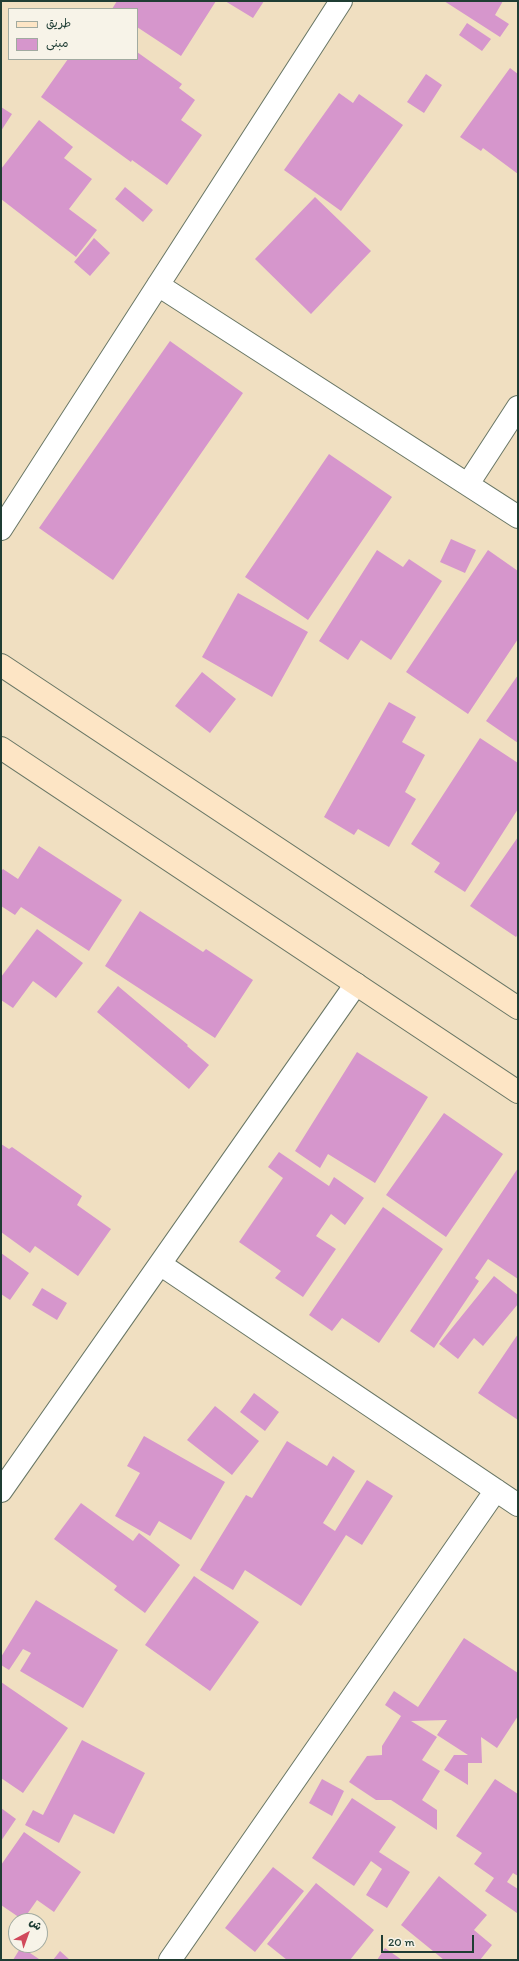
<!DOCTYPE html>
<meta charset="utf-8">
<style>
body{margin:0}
#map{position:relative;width:519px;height:1961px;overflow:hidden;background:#f0dfc1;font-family:Itim,"Playpen Sans Arabic",sans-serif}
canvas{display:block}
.frame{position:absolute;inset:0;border:2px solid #1f3d34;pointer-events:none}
.legend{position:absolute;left:8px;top:8px;width:130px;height:52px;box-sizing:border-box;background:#f7f3e8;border:1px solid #a1aaa0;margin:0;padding:5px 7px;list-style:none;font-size:12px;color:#1f3d34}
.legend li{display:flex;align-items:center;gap:8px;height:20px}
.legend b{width:20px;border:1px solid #a1aaa0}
.north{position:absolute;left:8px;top:1913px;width:40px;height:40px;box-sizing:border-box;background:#f7f3e8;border:1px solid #a1aaa0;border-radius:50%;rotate:41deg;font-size:11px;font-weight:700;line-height:16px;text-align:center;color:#1f3d34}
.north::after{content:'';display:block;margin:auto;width:14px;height:18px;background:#d1495b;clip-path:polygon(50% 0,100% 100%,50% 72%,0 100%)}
.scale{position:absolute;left:381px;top:1935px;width:93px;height:18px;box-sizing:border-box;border:2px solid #1f3d34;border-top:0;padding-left:5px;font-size:12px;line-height:14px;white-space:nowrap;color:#1f3d34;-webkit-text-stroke:3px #f7f3e8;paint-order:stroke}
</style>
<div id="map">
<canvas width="519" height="1961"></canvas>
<div class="frame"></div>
<ul class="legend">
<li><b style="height:5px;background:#fde5c5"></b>طريق</li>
<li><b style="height:11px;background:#d696cc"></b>مبنى</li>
</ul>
<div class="north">ش</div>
<div class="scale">20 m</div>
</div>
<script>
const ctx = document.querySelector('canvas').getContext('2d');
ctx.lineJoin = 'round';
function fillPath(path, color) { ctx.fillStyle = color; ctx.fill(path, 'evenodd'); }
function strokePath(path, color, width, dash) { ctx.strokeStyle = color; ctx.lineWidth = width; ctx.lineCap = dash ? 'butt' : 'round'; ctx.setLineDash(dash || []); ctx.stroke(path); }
fillPath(new Path2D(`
 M117,1H216L181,56L137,27V9H112Z
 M225,1H264L253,18Z
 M444,1H503L495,15L509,24L500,37Z
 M467,23L491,39L482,51L459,35Z
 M137,52L182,84L179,88L195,100L181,120L202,135L167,185L132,160L131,162L41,97L68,59H137Z
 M510,68L518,74V174L483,148L481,151L460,137Z
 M426,74L442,85L424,113L407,102Z
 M339,93L353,103L359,94L403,125L341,211L284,170Z
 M1,107L12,114L1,131Z
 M39,120L73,147L64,158L92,179L69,209L97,230L76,257L1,199V169Z
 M125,187L153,210L143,222L115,199Z
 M315,197L371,251L311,314L255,259Z
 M94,238L110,253L90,276L74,262Z
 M170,341L243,393L113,580L39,528Z
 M329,454L392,497L308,620L245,577Z
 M451,539L476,550L465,573L440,562Z
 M377,550L403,567L409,559L442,581L391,660L361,640L348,660L319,641Z
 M488,550L518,571V639L468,714L406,672Z
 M238,593L308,632L272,697L202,657Z
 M202,672L236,699L210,733L175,706Z
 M518,675V743L486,721Z
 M389,702L416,717L402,742L425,755L405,792L416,799L389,847L358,829L354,835L324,817Z
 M480,738L518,763V809L465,892L434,872L440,863L411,844Z
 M518,837V934L516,937L470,906Z
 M39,846L122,900L89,951L21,907L15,915L1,906V871L3,869L18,879Z
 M140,911L203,952L206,949L253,980L215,1038L105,966Z
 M37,929L83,963L56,998L33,981L13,1008L1,1000V977Z
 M118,986L188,1045L187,1046L209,1065L189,1089L97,1012Z
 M357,1052L428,1097L375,1183L328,1154L320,1168L295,1151Z
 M444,1113L503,1154L446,1237L386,1195Z
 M1,1144L9,1149L12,1147L82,1196L77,1205L111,1229L78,1276L35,1246L30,1253L1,1232Z
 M279,1152L329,1186L334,1177L364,1198L345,1225L331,1214L316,1236L336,1249L303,1297L275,1278L281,1271L239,1242L283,1178L268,1167Z
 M518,1168V1279L488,1259L475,1278L479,1281L434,1348L410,1331Z
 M383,1207L443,1249L379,1343L342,1318L332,1331L309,1315Z
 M1,1253L29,1273L10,1300L1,1294Z
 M494,1276L518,1295V1304L483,1346L474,1338L458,1359L439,1344Z
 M42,1288L67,1303L57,1320L32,1305Z
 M518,1334V1420L478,1393Z
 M254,1393L279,1412L265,1431L240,1412Z
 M215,1406L259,1441L232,1475L187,1440Z
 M144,1436L225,1482L191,1540L159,1521L150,1536L115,1516L140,1473L127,1466Z
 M287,1441L327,1466L333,1456L355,1471L323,1523L335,1531L367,1480L393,1496L362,1545L346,1535L301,1606L245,1570L233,1590L200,1570L246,1495L252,1498Z
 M81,1503L133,1541L139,1533L180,1565L145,1613L114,1590L117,1586L54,1539Z
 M194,1576L259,1622L210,1691L145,1645Z
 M36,1600L118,1650L83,1708L20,1671L31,1653L23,1649L9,1670L1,1665V1657Z
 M464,1638L518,1673V1716L497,1748L481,1737L482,1763H468V1785L444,1770L454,1755H468L437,1735L447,1720L411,1721L437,1737L422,1760L440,1771L422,1800L437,1810V1830L391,1800H376L349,1782L367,1756L382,1755V1746L401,1716L385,1705L394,1691L418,1707Z
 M1,1682L68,1728L23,1793L1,1778Z
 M82,1740L145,1773L114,1834L74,1814L59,1843L25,1825L33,1810L43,1815Z
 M322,1779L344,1791L332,1816L309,1803Z
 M495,1779L518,1794V1876L513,1873L507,1882L518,1889L517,1913L485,1891L494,1878L474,1864L482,1853L456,1836Z
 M352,1798L396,1827L379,1852L410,1872L387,1908L366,1895L382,1869L371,1861L354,1886L312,1858Z
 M1,1808L16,1819L1,1841Z
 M24,1832L81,1872L54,1912L37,1900L23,1920L1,1905V1865Z
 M273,1867L304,1891L255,1952L225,1928Z
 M439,1876L487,1915L474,1930L492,1945L480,1960H444L401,1925Z
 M316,1883L374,1930L350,1960H287L267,1944Z
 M21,1947L39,1959L38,1960H13Z
 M385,1948L402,1960H377Z
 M60,1951L70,1960H53Z`), '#d696cc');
const street = new Path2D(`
 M158,285L518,517
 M468,484L518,407
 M1,529L341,1
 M160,1264L518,1505
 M1,1491L356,984
 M170,1960L496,1490`);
const secondary = new Path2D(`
 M1,665L518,1008
 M1,748L518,1092`);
strokePath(street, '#687665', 24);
strokePath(secondary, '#687665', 24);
strokePath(street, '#fff', 22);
strokePath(secondary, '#fde5c5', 22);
</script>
